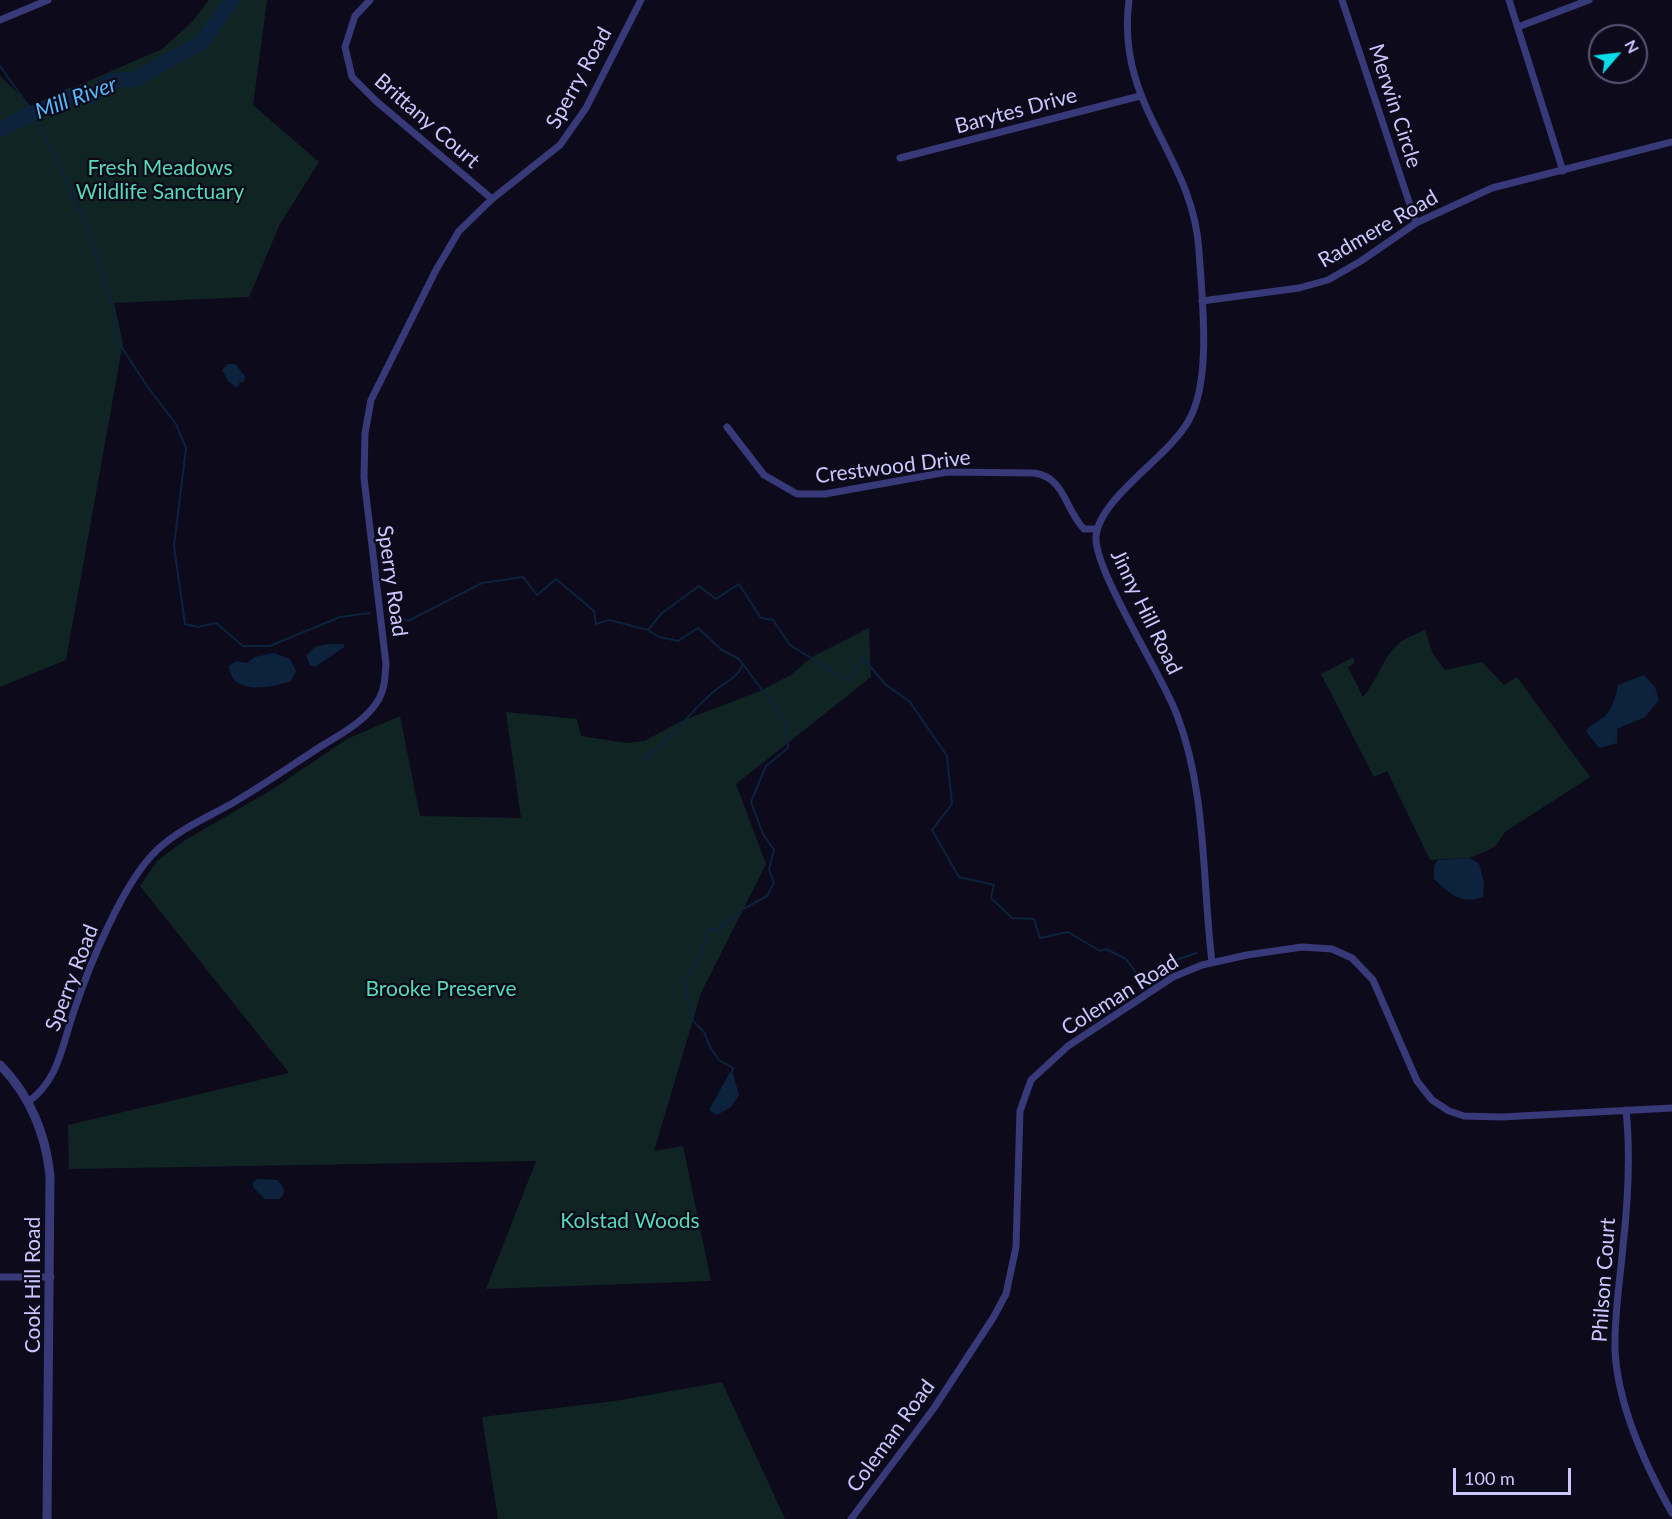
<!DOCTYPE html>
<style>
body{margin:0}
#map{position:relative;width:1672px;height:1519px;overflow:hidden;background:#0d0b1b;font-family:Lato,sans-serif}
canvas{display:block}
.north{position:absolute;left:1588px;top:24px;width:60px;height:60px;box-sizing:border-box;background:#0d0b1b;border:2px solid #595675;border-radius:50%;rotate:62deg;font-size:16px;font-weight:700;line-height:24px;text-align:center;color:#cbc7fd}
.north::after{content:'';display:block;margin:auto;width:21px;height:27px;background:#08dde8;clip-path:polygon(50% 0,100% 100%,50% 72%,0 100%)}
.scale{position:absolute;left:1453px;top:1468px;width:118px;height:27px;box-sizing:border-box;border:3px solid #cbc7fd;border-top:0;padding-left:8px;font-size:18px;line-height:21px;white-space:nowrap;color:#cbc7fd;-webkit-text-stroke:4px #0d0b1b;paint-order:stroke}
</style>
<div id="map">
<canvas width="1672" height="1519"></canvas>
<div class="north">N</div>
<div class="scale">100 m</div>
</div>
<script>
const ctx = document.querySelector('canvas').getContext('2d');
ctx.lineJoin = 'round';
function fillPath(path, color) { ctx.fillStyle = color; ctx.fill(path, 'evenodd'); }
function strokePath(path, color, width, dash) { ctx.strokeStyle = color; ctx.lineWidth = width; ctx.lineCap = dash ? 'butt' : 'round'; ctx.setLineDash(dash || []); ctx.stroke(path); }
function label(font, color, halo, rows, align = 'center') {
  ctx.font = font + ' Lato,sans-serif'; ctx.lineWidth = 4.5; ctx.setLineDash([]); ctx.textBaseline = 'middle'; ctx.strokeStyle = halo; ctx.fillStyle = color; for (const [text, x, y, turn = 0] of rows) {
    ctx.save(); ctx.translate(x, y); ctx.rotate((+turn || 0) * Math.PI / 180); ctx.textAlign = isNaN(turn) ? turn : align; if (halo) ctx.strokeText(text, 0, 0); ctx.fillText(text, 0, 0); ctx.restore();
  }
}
fillPath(new Path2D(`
 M209,0H267L253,105L319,162L280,224L249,297L114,303L123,343L66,660L0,687V76L31,106L162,49L191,23Z
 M869,628L871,677L736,784L766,864L701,993L654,1151L683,1146L711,1281L486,1289L536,1161L69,1169L68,1125L289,1073L140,886L157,861L182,842L273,789L347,739L400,716L420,816L521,818L506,712L577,719L581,736L626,743L644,741L682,721L760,691L791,675L812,657Z
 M1425,630L1433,654L1445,670L1482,662L1504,685L1517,677L1590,777L1505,832L1495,847L1470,858L1430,860L1387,771L1374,777L1321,674L1354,657V664L1348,667L1363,697C1377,681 1382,659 1398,644C1405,638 1416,634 1425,630Z
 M722,1382L785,1519H498L482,1417L615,1401Z`), '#0f2423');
fillPath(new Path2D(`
 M228,364H235L245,376L244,382H240L237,388L228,381L222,370Z
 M327,644H344V647L315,667L310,665L306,656L315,647Z
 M274,653L290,659L296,671L291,681C271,688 231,696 229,666L236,661L247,663L255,657Z
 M1644,675L1655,687L1659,700L1645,717L1617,729V743L1599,748L1586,731C1592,723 1598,722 1605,716C1613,708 1616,695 1618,685Z
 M1470,858L1479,864L1484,882L1483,897C1461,905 1450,894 1434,879V866L1438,860Z
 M730,1072L733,1073L739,1095L731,1107L717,1115L709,1110Z
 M257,1179L278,1180L284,1189L283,1195L279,1199H265L253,1187V1182Z`), '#0d223d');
strokePath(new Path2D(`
 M0,66L32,111L69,185L92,240L117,323L115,337L147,386L176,424L186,448L174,546L185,624L198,627L216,623L243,646H270L340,617L370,613
 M388,611L408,621L482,583L523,577L537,595L556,579L594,611L596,624L609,620L648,630L662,613L699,586L716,599L739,584L761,618L773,620L790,645L848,681L864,659L885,684L910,702L947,756L952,804L932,830L959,877L994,885L991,898L1012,918L1034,919L1040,938L1068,932L1100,951L1106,949L1126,959L1140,978L1176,960L1196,953
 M648,630L659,637L678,641L698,628L722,650L739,659L786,722L788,748L766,766L751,802L763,834L774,850L769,869L774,883L767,896L745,908L718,930L708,929L701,955L684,980L693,1021L704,1032L711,1049L719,1060L733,1068L732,1072
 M644,759C673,739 690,710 717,689C728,681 739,676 743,664`), '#0d223d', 2);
strokePath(new Path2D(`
 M0,129L71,95L91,97L109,81L135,79L202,42L232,0`), '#0d223d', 15);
strokePath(new Path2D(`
 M370,0L355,16L345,47L352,77L376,101L492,199
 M1129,0C1115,107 1193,153 1199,251C1202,298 1212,379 1189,420C1169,457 1100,497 1096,536C1093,569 1163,676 1177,715C1207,793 1202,881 1212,962
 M1342,0L1416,223
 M1509,0L1563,171
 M0,20L48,0
 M1518,27L1589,0
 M900,158L1140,96
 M1202,301L1299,288L1328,280L1361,261L1416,223L1492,188L1672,142
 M727,427L764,475L797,494H825L947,472L1034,473C1065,477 1065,510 1084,529H1097
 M28,1102C59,1080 62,1045 74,1011C89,966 123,882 157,850C178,830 206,818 231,804C262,786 292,765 323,745C343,733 367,720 379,699C385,688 385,676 386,664L364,478L365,433L371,400L436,270L459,231L492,199L560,145L586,108L641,0
 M1626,1110C1631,1156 1628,1201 1623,1246C1620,1281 1614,1315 1615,1351C1618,1407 1645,1465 1672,1513
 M0,1277H51
 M851,1519L934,1408L993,1318L1006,1294L1016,1247L1020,1111L1031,1080L1068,1046L1173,977L1202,965L1247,955L1302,947L1332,949L1352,958L1373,980L1417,1081L1432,1100L1449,1111L1464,1116L1502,1117L1672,1108`), '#383978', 7);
strokePath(new Path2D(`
 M0,1065C30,1095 46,1135 50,1176L47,1519`), '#383978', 9);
label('21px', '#cbc7fd', '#0d0b1b', [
 ["Sperry Road",579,78,-61],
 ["Merwin Circle",1395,106,72],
 ["Barytes Drive",1016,111,-15],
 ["Brittany Court",427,121,41],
 ["Radmere Road",1378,229,-30],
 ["Crestwood Drive",893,467,-7],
 ["Sperry Road",392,581,82],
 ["Jinny Hill Road",1146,612,64],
 ["Sperry Road",72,978,-69],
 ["Coleman Road",1120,995,-32],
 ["Philson Court",1604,1280,-86],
 ["Cook Hill Road",33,1285,-90],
 ["Coleman Road",891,1436,-54]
]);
label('21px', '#57d9b2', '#0d0b1b', [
 ["Fresh Meadows",160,168],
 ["Wildlife Sanctuary",160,192],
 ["Brooke Preserve",441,989],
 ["Kolstad Woods",630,1221]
]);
label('italic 22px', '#59b7f9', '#0d0b1b', [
 ["Mill River",76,98,-20]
]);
</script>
